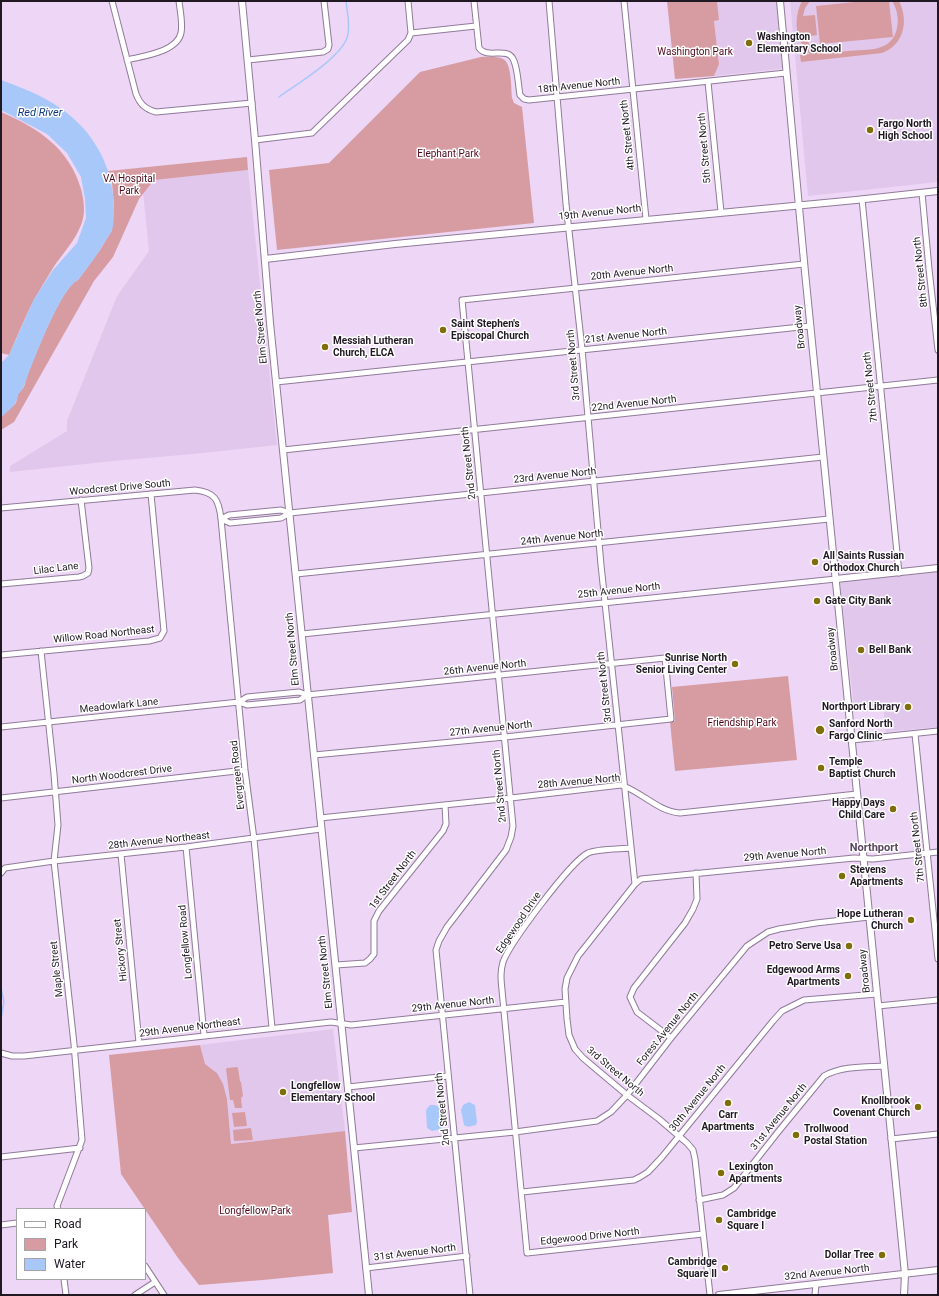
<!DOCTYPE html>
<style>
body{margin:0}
#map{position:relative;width:939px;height:1296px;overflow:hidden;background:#edd6f6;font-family:Roboto,sans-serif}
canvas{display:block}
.frame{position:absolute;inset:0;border:2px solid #201823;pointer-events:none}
.legend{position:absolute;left:16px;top:1208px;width:130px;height:72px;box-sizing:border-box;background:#fff;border:1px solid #a6a3a7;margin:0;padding:5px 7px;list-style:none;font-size:12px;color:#201823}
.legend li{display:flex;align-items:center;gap:8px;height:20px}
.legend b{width:20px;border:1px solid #a6a3a7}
</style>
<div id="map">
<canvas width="939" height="1296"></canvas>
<div class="frame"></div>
<ul class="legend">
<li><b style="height:5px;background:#fff"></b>Road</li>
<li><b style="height:11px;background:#d79ca1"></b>Park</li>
<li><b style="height:11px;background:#a9c8fa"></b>Water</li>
</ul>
</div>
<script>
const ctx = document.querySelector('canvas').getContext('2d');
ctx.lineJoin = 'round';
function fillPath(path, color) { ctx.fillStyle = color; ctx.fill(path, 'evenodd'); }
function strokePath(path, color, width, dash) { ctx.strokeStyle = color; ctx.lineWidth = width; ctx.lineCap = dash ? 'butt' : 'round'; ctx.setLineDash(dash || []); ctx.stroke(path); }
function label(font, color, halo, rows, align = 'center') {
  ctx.font = font + ' Roboto,sans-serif'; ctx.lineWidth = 3; ctx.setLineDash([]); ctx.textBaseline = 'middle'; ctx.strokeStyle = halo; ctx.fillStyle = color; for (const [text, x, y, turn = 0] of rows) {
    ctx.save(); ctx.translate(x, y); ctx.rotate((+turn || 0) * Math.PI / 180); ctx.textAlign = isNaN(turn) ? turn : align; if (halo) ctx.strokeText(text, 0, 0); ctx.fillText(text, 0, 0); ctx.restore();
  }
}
fillPath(new Path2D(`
 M717,1H777L783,67L781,69L714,76L719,64L714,21L719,20Z
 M790,1H938V182L808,196Z
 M248,170L277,445L193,454L113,461L10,472V466L67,431V421L117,296L149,251L142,181Z
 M938,571V727L886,732L883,705L854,708L840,584L842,581Z
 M333,1029L345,1131L231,1144L227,1099L216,1072L205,1064L200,1045Z`), '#e2c7ed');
fillPath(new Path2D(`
 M667,1H717L719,20L714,21L719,64L714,76L675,79Z
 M802,1H810L805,8L803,16L815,15L817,35L805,37C808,42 811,48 816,51C825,56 838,52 847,51C867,49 892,53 897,28C899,18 897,9 892,1H899C909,21 904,45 882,53L801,62L800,55L810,54C795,41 793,18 802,1Z
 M864,1H889L893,37L820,44L816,6Z
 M481,57C488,57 497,56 503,59C512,63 511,89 512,98L514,103L522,107L534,223L277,250L269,170L329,163L420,72Z
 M1,112C38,128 69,148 81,189C84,201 86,213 81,225C75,241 62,254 53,268C47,278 40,289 34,300C25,317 17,337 9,355L1,353Z
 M247,157L248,170L154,180L139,199L113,257L94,281L14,422L1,430V417L16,403L18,394L24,387L27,376C35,357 61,287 78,280L100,250L112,230L114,205L112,183L108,171Z
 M788,676L797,760L675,771L670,722L675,721L672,687Z
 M200,1045L205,1064L217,1073L223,1084L227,1099L231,1144L345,1131L352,1212L328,1215L333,1273L263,1280L199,1285L178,1258L121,1174L109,1055Z
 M237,1067L238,1068L240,1081L241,1082L243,1096L241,1098L242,1108H235L233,1100H230L226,1069L227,1068Z
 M245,1112L247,1126L234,1127L232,1113Z
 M251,1128L253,1140L234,1141L233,1130Z`), '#d79ca1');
fillPath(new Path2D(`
 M1,80C17,86 34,92 49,101C84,120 110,156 113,196C114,205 115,221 112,230C111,233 108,237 106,240C98,254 88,267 78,280C60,288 32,365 24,386C23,389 21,391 19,393C17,396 17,399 16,402C13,407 6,413 1,417V363L9,355L34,299L53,270L77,243L86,218L85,199L81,177L67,153L47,134L1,110Z
 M469,1102L475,1105L477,1122L476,1125C471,1126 468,1128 464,1125L461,1110L463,1105Z
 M430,1105H434L441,1107L443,1123L442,1129L432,1131L427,1128L426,1110Z`), '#a9c8fa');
strokePath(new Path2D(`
 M279,97C297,84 339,59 347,38C351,27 347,12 346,1
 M1,988L4,1002L1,1018`), '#a9c8fa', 1.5);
const minor = new Path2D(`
 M112,1L136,94C140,104 145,109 156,112L252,103
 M408,1L411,33
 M474,1L479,48C488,60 508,45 514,61C518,71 518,84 520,95L524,99L529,100L786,73
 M549,1L566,204L582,349L601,565L635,884L578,956L567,978L565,989L567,1019L569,1035L575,1049L583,1058L627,1095L659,1119L687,1143L693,1150L695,1159L710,1295
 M624,1L646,219
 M411,33L476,26
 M127,60C143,56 177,52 181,33C183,23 180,11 179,1
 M248,60L323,52L328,49L329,45L324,1
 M708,82L721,212
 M255,140L312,133L408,40L411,33
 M922,193L929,269L938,350
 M862,199L899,573
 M276,382L810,326
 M283,450L938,380
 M1,508L195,490C215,492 219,500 221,519L245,770L254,839L272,1028
 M221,519L229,515L281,510L290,513L823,457
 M221,519L230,523L281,518L290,513
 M296,574L829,519
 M1,584L79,577L83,576L88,573L89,568L81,500
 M302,634L836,579
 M41,651L54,774L58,825L54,861L74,1044L82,1140L57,1206L58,1209
 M1,655L149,641L160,638L164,631L151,494
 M239,702L247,705L300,700L307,695
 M1,727L239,702L247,697L299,692L307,695L665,658L671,719L505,737L314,755
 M915,734L938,959
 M852,740L938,731
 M1,798L245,770
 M320,818L511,798L621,785C642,792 657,811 680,813L857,794
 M186,847L204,1035
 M630,848C621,849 595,849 588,853C570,862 510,943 503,962C500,972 501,980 502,990L527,1253L703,1234
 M121,854L139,1043
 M1,873L5,868L54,861L186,847L321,829
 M635,884L641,879L854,858L873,859L938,852
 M336,965L365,963L370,959L374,954V921L379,911L443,831L446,824L445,805
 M878,1006L938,1000
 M671,1038L637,1012L630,997L634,988L685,923L693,909L697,899L696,873
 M1,1053L12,1056H24L331,1022L351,1025L566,1002
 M348,1087L448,1076
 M891,1139L938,1134
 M354,1148L515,1132L597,1121L611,1112L627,1095L671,1038L747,946L768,932L779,929L816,923L869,917
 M1,1157L80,1148
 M522,1192L634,1180L640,1177L648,1172L662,1157L773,1021L782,1011L804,1000L877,994
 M699,1200L723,1195L734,1188L778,1132L824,1076C841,1066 865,1067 884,1066
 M1,1225L17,1223
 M145,1266L164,1295
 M366,1268L467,1256
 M64,1279L66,1295
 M135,1295L155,1282
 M470,1295L436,950L439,941L447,927L506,850L511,837L513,826L462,300L804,264
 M815,1295L816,1284`);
const tertiary = new Path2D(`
 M242,1L255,140L270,323L369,1295
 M780,1L805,272L905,1274L904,1295
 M265,259L395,244L856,200L938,191
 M836,579L938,568
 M719,1295L938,1270`);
strokePath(minor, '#907b98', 7);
strokePath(tertiary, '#907b98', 8);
strokePath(minor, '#fff', 5);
strokePath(tertiary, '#fff', 6);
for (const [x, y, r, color] of [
 [749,43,4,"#806e0b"],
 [870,130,4,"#806e0b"],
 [443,330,4,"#806e0b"],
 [325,347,4,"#806e0b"],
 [815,562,4,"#806e0b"],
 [817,601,4,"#806e0b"],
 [861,650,4,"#806e0b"],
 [735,664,4,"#806e0b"],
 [908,707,4,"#806e0b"],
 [820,730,5,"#806e0b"],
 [821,768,4,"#806e0b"],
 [893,809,4,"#806e0b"],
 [842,876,4,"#806e0b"],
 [911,920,4,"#806e0b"],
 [849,946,4,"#806e0b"],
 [848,976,4,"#806e0b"],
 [283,1092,4,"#806e0b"],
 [728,1103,4,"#806e0b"],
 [918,1107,4,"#806e0b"],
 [796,1135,4,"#806e0b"],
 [721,1173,4,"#806e0b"],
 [719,1220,4,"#806e0b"],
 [882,1255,4,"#806e0b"],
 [725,1268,4,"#806e0b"]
]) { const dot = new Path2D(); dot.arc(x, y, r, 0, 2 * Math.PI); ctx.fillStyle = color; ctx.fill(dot); strokePath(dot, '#fff', 1.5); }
label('bold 10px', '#201823', '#fff', [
 ["Washington",757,37],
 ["Elementary School",757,49],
 ["Fargo North",878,124],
 ["High School",878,136],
 ["Saint Stephen's",451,324],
 ["Episcopal Church",451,336],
 ["Messiah Lutheran",333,341],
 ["Church, ELCA",333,353],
 ["All Saints Russian",823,556],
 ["Orthodox Church",823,568],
 ["Gate City Bank",825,601],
 ["Bell Bank",869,650],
 ["Sunrise North",727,658,"right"],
 ["Senior Living Center",727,670,"right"],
 ["Northport Library",900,707,"right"],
 ["Sanford North",829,724],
 ["Fargo Clinic",829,736],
 ["Temple",829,762],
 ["Baptist Church",829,774],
 ["Happy Days",885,803,"right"],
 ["Child Care",885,815,"right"],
 ["Stevens",850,870],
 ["Apartments",850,882],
 ["Hope Lutheran",903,914,"right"],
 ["Church",903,926,"right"],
 ["Petro Serve Usa",841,946,"right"],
 ["Edgewood Arms",840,970,"right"],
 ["Apartments",840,982,"right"],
 ["Longfellow",291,1086],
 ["Elementary School",291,1098],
 ["Knollbrook",910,1101,"right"],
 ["Covenant Church",910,1113,"right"],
 ["Carr",728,1115,"center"],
 ["Apartments",728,1127,"center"],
 ["Trollwood",804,1129],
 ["Postal Station",804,1141],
 ["Lexington",729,1167],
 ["Apartments",729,1179],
 ["Cambridge",727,1214],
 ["Square I",727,1226],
 ["Dollar Tree",874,1255,"right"],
 ["Cambridge",717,1262,"right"],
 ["Square II",717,1274,"right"]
], 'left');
label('10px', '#52091c', '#fff', [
 ["Washington Park",695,52],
 ["Elephant Park",448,154],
 ["VA Hospital",129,179],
 ["Park",129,191],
 ["Friendship Park",742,723],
 ["Longfellow Park",255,1211]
]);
label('10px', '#201823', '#fff', [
 ["18th Avenue North",579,86,-6],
 ["4th Street North",628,135,-96],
 ["5th Street North",705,148,-95],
 ["19th Avenue North",600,213,-6],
 ["8th Street North",921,272,-96],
 ["20th Avenue North",632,273,-6],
 ["Elm Street North",261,327,-95],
 ["Broadway",800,327,-96],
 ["21st Avenue North",626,336,-6],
 ["3rd Street North",574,365,-95],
 ["7th Street North",871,387,-96],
 ["22nd Avenue North",634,404,-6],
 ["2nd Street North",469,463,-96],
 ["23rd Avenue North",555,476,-6],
 ["Woodcrest Drive South",120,488,-5],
 ["24th Avenue North",562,538,-6],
 ["Lilac Lane",56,569,-7],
 ["25th Avenue North",619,591,-6],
 ["Willow Road Northeast",104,635,-6],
 ["Elm Street North",293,649,-95],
 ["Broadway",833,649,-96],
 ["26th Avenue North",485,668,-6],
 ["3rd Street North",605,687,-96],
 ["Meadowlark Lane",119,706,-6],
 ["27th Avenue North",491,729,-6],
 ["North Woodcrest Drive",122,775,-7],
 ["Evergreen Road",238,775,-96],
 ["28th Avenue North",579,782,-5],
 ["2nd Street North",500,786,-95],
 ["28th Avenue Northeast",159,841,-6],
 ["7th Street North",918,847,-96],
 ["29th Avenue North",785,855,-5],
 ["1st Street North",393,880,-53],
 ["Edgewood Drive",519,923,-56],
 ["Longfellow Road",186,942,-95],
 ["Hickory Street",121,950,-96],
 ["Maple Street",57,969,-96],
 ["Broadway",865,971,-96],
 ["Elm Street North",326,972,-96],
 ["29th Avenue North",453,1005,-6],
 ["29th Avenue Northeast",190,1028,-7],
 ["Forest Avenue North",668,1029,-51],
 ["3rd Street North",615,1072,40],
 ["30th Avenue North",698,1098,-51],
 ["2nd Street North",443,1109,-96],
 ["31st Avenue North",779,1117,-51],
 ["Edgewood Drive North",590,1237,-6],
 ["31st Avenue North",415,1253,-7],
 ["32nd Avenue North",827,1273,-6]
]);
label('italic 11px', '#0d3a80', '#fff', [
 ["Red River",40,113]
]);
label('bold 11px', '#594661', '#fff', [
 ["Northport",874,848]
]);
</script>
